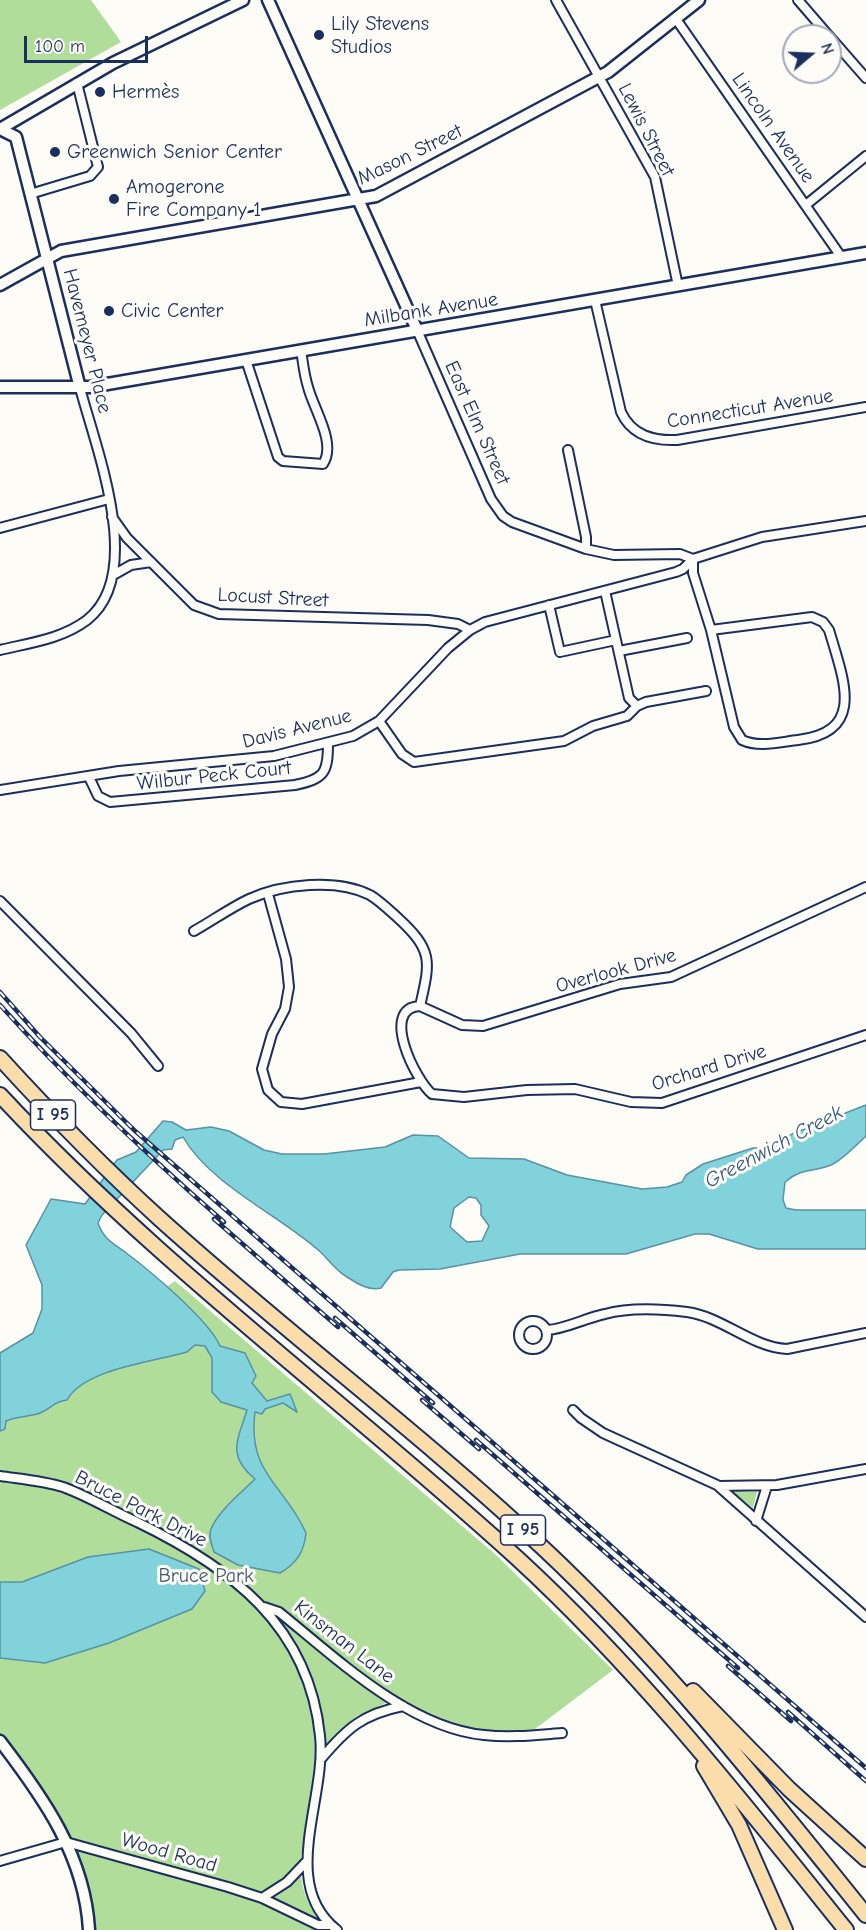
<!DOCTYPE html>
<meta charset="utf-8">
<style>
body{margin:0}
#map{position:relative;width:866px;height:1930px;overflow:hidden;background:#fdfcf7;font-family:"Comic Neue",sans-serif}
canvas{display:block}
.north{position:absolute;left:782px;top:24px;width:60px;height:60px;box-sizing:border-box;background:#fdfcf7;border:2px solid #a3aaba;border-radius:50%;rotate:71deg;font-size:16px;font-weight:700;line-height:24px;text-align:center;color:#1b2f5e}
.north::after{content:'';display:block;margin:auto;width:21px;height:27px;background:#1b2f5e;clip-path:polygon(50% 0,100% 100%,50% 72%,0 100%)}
.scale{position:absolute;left:24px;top:36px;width:124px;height:27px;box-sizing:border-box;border:3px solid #1b2f5e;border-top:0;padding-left:8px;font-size:18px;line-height:21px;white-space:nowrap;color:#1b2f5e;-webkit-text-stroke:4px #fdfcf7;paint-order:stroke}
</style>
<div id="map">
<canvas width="866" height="1930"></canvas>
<div class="north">N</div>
<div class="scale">100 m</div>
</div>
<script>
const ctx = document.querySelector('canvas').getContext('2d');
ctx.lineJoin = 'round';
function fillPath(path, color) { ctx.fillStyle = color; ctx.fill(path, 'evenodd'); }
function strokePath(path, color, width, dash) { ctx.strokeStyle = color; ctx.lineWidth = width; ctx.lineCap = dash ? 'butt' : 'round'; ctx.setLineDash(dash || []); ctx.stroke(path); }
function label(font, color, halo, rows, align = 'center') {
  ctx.font = font + ' "Comic Neue",sans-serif'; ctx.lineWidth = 6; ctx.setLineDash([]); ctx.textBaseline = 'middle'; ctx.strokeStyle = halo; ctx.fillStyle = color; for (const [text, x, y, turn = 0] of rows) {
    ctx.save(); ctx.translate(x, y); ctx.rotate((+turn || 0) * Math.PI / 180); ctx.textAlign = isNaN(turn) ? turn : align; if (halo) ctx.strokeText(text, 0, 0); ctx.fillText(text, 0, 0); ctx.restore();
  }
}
fillPath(new Path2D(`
 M0,0H91L121,42L0,110Z
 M175,1281L496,1555L613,1670L531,1732L485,1731L463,1727L415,1707L395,1695C381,1710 368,1708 353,1719C340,1730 333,1744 318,1753C317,1766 317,1778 315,1791C305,1844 283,1886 330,1930H92L65,1830L45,1793L0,1734V1399Z
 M736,1491L757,1492L753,1508L734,1494Z`), '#b1dd9b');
const water = new Path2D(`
 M866,1105V1136C856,1145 845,1158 833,1164C815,1173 804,1166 785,1182L783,1200L786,1208L796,1210H866V1249H758L709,1234H695L626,1254H520L440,1269L399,1270L393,1272L381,1288C369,1291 358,1284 347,1277C335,1270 328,1258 317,1249C277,1214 210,1184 183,1137L175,1140L172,1149L163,1150L102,1215L98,1223C103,1238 112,1243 125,1252C149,1270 209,1320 220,1346L245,1353L256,1376L252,1383L267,1401L290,1394L297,1412L283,1403L265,1409L262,1414L255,1412C247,1474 285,1485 306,1533C304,1552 297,1563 280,1573L238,1565L214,1552C212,1545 208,1537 211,1529C219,1510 241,1493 255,1479C226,1455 238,1440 247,1410L221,1402L212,1392V1358L205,1346L195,1345L187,1352C153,1362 84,1369 67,1400C54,1401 51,1409 40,1413C29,1417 17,1416 6,1421L5,1429L0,1431V1353L33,1333L42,1309V1285L26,1245L51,1199L85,1204L117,1160L136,1152L163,1121L172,1122L186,1130L211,1127L229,1131L264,1150L282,1154H324L385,1147L413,1135L438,1136L469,1158L524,1159L567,1175L642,1189L667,1187L682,1182L686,1175L703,1164L753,1148H772L792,1134ZM469,1197L476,1198L481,1205V1215L489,1226L482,1241L467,1242L450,1227L454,1208Z
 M149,1549L199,1569L205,1591L192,1609L109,1643L45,1663L0,1658V1582H22L88,1557Z`);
fillPath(water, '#81d2da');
strokePath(water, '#5891a8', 1.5);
const street = new Path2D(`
 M556,0L655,177L678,286
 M798,0L829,36
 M676,19L842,258
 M830,37L866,78
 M30,194L90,176L98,167L77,83
 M807,204L866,156
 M595,300L621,412C632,436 654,441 677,440L866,407
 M417,330L491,499L503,516L512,522L586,549L614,555L680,554L693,559L762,537L866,521
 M246,360L278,457L283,461L323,464C337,443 313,408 308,387C304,375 303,362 301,350
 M568,450L586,537V549
 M112,517L127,538L194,605L219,614L428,620L458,624L470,630
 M0,528L109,499
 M693,559V573L711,630
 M115,574L131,565L151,562
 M605,591L629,698L637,706
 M549,605L560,652L616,640
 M812,617L823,622L829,630C844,681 866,732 798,740C780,742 759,748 742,740L734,727L711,630Z
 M0,650C29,643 62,639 87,620C146,574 96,449 80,388
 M619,651L687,638
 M379,721L402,754L414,762L564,741L593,726L627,716L637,706L646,702L706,691
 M89,777L98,796L110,802L295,785C324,779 328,773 328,744
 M0,790L119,771L274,756L353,736L379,721L448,648L470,630L485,622L676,572L683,569L693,559
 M866,887L671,977L620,984L483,1026L462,1025L420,1006C379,1008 416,1081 432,1094L464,1097L527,1090L575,1089L631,1102L662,1103L866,1035
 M268,894L286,959L289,987L285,1009L272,1034L262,1069L268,1090L281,1102L302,1104L421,1082
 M0,901L131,1033L158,1066
 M194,931C212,921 230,908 249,899C282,884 337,878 370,895C380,901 389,910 398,918C434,951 430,962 420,1006
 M519 1335a14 14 0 1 1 28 0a14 14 0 1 1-28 0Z
 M547,1330C566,1329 585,1318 605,1314C630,1307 662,1309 687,1312C723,1317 751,1347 787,1349L866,1333
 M573,1410L581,1418L603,1433L717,1485L866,1617
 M0,1476C20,1479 43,1481 63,1487C88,1496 112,1511 137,1522C230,1567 309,1625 320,1736C327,1798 278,1884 337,1930
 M719,1486L777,1485L866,1469
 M756,1521L767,1486
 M264,1607L279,1612C336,1658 409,1728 484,1735C510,1738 536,1735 562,1733
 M321,1759C347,1728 363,1714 403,1706
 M0,1861L66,1842L228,1887L262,1898L318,1925H330
 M262,1898L287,1882L307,1861`);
const secondary = new Path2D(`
 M268,0L417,330
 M0,129L16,137L80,388
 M0,129L113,63L243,0
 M0,285L61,251L376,196L608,72L699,0
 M0,387H90L866,253
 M0,1741C43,1797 85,1856 89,1930`);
const highway = new Path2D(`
 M0,1058C51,1114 104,1168 160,1219C284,1331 419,1432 542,1547C662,1659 763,1787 866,1915
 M0,1095C158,1265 346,1402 517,1558C640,1671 742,1801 846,1930
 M693,1691L789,1789L866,1859
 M704,1766L739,1825L785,1930`);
strokePath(street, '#1b2f5e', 12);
strokePath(secondary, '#1b2f5e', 15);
strokePath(highway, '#1b2f5e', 18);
strokePath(street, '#fdfcf7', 8);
strokePath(secondary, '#fdfcf7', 10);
strokePath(highway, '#fbddab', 14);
const rail = new Path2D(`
 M0,992L40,1037L134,1130L866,1768
 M0,1005C70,1083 145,1153 224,1222
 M214,1219L338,1327
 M335,1318L433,1403
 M422,1400L479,1449
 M476,1440L738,1668
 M728,1666L791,1721
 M788,1712L866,1781`);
strokePath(rail, '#1b2f5e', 4.5);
strokePath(rail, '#fdfcf7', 2, [7]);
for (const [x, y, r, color] of [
 [319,35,6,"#1b2f5e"],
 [100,92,6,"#1b2f5e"],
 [55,152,6,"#1b2f5e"],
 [114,199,6,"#1b2f5e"],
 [109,311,6,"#1b2f5e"]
]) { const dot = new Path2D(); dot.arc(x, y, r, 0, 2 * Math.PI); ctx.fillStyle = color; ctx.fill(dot); strokePath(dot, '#fdfcf7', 2); }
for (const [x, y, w] of [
 [53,1115,45],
 [523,1530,45]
]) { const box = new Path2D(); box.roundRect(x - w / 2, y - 15, w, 30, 4.5); ctx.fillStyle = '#fdfcf7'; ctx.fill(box); strokePath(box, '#1b2f5e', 1.5); }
label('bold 18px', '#1b2f5e', null, [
 ["I 95",53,1115],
 ["I 95",523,1530]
]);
label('20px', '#1b2f5e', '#fdfcf7', [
 ["Lily Stevens",331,24],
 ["Studios",331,47],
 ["Hermès",112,92],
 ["Greenwich Senior Center",67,152],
 ["Amogerone",126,187],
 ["Fire Company 1",126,210],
 ["Civic Center",121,311]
], 'left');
label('20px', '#1b2f5e', '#fdfcf7', [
 ["Lincoln Avenue",773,128,55],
 ["Lewis Street",646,130,63],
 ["Mason Street",410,155,-26],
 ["Milbank Avenue",431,310,-9],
 ["Havemeyer Place",87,341,76],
 ["Connecticut Avenue",750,409,-9],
 ["East Elm Street",477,423,66],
 ["Locust Street",273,598,3],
 ["Davis Avenue",297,729,-14],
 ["Wilbur Peck Court",214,776,-6],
 ["Overlook Drive",616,971,-15],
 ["Orchard Drive",709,1068,-17],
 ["Bruce Park Drive",141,1509,27],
 ["Kinsman Lane",344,1642,38],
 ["Wood Road",169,1853,16]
]);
label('20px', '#405a6d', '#fdfcf7', [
 ["Bruce Park",206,1576]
]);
label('italic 21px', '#34587d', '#fdfcf7', [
 ["Greenwich Creek",774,1147,-28]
]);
</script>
